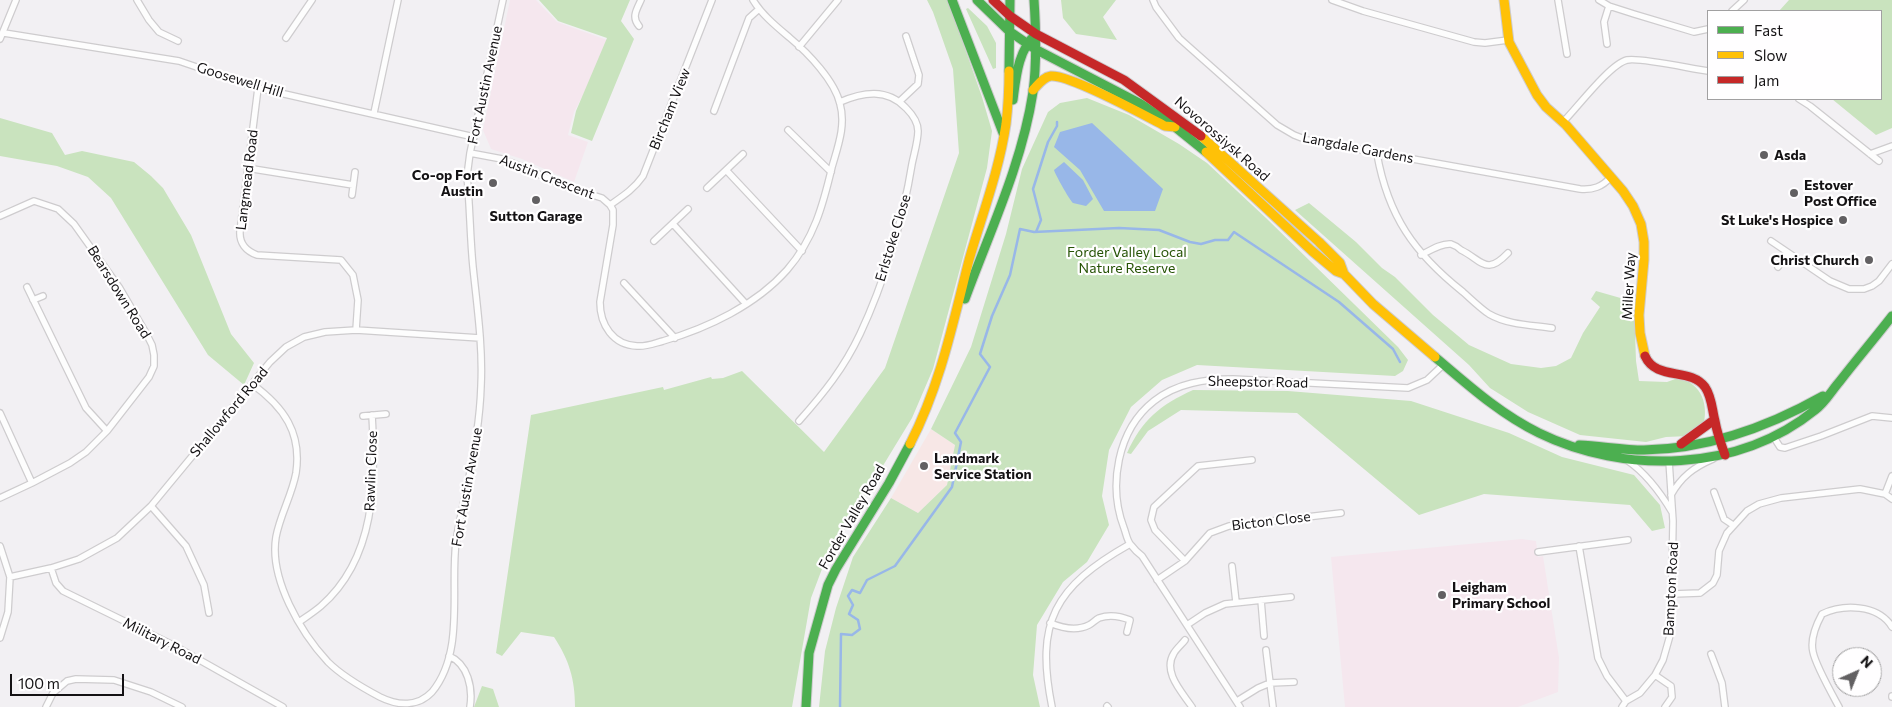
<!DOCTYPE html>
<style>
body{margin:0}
#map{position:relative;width:1892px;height:707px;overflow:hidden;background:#f2f0f3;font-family:Commissioner,sans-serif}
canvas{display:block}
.legend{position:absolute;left:1707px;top:10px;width:175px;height:90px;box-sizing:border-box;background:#fffeff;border:1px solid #a1a0a1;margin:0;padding:6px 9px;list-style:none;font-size:15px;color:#141214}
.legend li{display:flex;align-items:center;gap:10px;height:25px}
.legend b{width:25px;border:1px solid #a1a0a1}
.north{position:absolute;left:1832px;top:647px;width:50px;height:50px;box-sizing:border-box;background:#fffeff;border:1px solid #a1a0a1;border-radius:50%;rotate:44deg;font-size:14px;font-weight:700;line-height:20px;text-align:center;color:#141214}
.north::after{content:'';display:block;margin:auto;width:18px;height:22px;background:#626062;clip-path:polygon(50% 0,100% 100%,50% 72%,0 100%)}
.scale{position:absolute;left:10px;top:674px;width:114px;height:22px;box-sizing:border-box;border:2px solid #141214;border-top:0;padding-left:6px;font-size:15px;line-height:18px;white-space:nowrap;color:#141214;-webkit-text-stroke:4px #fffeff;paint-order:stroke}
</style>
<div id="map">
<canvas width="1892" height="707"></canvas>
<ul class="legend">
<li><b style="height:6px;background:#4caf50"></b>Fast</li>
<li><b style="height:6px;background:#ffc107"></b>Slow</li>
<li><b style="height:6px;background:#c62828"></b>Jam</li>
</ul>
<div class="north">N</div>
<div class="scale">100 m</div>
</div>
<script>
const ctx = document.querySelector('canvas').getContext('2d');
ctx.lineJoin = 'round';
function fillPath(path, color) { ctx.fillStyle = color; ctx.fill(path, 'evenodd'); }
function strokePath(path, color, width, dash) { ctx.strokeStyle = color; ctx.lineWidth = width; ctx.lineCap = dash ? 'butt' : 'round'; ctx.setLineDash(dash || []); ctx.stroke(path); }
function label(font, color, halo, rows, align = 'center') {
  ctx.font = font + ' Commissioner,sans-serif'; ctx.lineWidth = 4.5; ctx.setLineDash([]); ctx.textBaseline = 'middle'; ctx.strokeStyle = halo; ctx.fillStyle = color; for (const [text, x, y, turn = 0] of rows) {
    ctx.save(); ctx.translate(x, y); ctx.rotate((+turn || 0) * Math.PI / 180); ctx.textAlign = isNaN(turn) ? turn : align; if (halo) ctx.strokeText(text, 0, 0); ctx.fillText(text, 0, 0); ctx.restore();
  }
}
fillPath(new Path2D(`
 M931,429L955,445L947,485L918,513L891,498Z`), '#f7e7e6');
fillPath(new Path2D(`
 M510,0H536L557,22L607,40L589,84L574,112L568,135L588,142L574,182L522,159L491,149L483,130Z
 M1522,539L1536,541L1538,557L1543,556L1559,658L1558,692L1518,707H1345L1331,557Z`), '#f5e7ee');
fillPath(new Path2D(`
 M539,0H630L621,21L634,39L592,141L571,133L576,111L607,38L558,21Z
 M927,0H948L982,97L992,131L987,168L933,369L912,418L825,561L811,598L792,707H575C575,679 569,660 554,637L521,632L502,656L496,653L531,415L663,387L664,390L711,377L712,379L723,378L742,371L824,452L885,368L959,153L953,69L933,12Z
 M1061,0H1116L1103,17L1117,40L1076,34L1063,18Z
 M1789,0H1892V128L1876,135L1832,99H1881V11H1779Z
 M968,8L987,26L996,43V68L993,69L966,9Z
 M1087,98L1129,115L1179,144L1207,163L1266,218L1398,347L1408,360L1403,371L1395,376L1197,365L1162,380L1131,407L1109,450L1102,496L1109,525L1087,562L1063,582L1037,625L1033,675L1040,707H819L825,651L836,608L853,557L891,498L918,513L947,485L955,445L931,429L971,347L1006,234L1022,169L1048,112L1060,103Z
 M0,118L52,133L65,155L82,151L134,162L151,176L163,188L191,235L231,334L254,363L244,385L208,355L111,198L88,177L57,166L0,156Z
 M1309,203L1356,242L1382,268L1395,277L1433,315L1469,345L1511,364L1541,368L1556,366L1571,358L1583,333L1600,307L1591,299L1596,291L1624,299V309L1634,303L1636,361L1639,381L1667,382L1678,378C1702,383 1709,405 1703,427L1689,436L1666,437L1646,442L1580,435L1528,412L1490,388L1469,365L1295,210Z
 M1193,390L1288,391L1411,401L1509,433L1562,457L1634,475L1660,505L1665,528L1652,531L1630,505L1484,494L1419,515L1297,413L1181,410L1148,431L1131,454L1127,453C1142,420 1160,405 1193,390Z
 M482,686L493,689L499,707H474Z`), '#c9e3be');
fillPath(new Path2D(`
 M1092,123L1163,189L1155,211H1104L1080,170L1054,147L1060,132Z
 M1064,162L1083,180L1093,199L1086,206L1073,203C1069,199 1055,174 1054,170Z`), '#98b7e8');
strokePath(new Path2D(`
 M1036,232L1041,220L1033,189L1048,142L1057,126V122
 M840,707L841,634L852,635L860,629L858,620L849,614L853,605L848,596L852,590L860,593L867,580L895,566L952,487L961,442L955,433L990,367L980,354L992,316L1010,275L1020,229L1034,232L1119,228L1159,230L1190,242L1201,244L1215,240H1228L1234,232L1339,302L1393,349L1400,362`), '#98b7e8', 2.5);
const street = new Path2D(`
 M137,0L149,20L159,32L178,41
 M1153,0L1156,7L1179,38L1277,125L1294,135L1307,140L1580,189C1593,190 1602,187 1611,177
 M1332,0L1363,11L1474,42L1485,43L1508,40
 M1558,0L1567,54
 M1599,0L1609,6L1634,14L1694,32L1708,29
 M1732,11L1744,0
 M639,26C631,17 637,9 641,0
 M4,33L179,61L258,88L474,137
 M286,38L312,0
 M0,39L16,0
 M1607,44L1604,22L1609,6
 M799,47L838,0
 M258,88L240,231C239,243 246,251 257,255L341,260L353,275L358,300L356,330
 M1799,99L1810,106L1879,161
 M900,101L918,84L919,75L906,36
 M714,111L749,18L759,9
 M374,113L398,0
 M1563,122C1577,108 1610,64 1627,60C1640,57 1692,69 1708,71
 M788,130L831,172
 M470,153L502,159L520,166L570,188L602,198L610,205L613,210V225L600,302C600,325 613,345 637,346C646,347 655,343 663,341C708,328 756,305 787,270C814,239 823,205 832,167C838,146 846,125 840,104C835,81 808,53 790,38C777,27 762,15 753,0
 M1377,154C1388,216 1414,253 1463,292C1471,299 1480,308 1489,314C1508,325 1532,325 1552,328
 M1870,154L1892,146
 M247,168L353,185
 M726,170L802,251
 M707,188L743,154
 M352,195L355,172
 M610,205C623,196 634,189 643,176L712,0
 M0,216L34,201L58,209L74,224L119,287L146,333L152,345L154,355V366L149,377L107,431L86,452L70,463L32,483L0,413
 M673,224L746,304
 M654,241L688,209
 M1771,241L1830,281L1849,289H1864L1872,286L1879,281L1892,264
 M1421,255C1429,251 1441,243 1451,244C1454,245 1459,248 1461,250C1483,261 1486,276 1508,253
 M1778,267L1788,253
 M624,283L675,338
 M27,287L86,408L107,431
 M33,300L43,296
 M252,384C284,407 302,433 296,473C292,495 280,515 276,537C269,579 301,633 328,662C342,676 363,688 380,697C398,706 418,707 432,692C465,652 450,589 456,542C458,527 462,511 465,496C473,460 480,423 481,386C483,347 477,306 473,267C470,237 470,206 467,176L470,153L503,0
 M363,416L386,414
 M799,421C824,393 844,368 860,334C884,283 903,220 912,164C914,154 918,141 918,131C918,121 912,114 906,108C887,88 863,92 840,102
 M1773,436L1780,447L1785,448L1821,436L1872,416L1892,418
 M1628,461C1647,474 1660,492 1672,512
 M1714,492L1724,519L1733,525
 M1885,494L1892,476
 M1671,495C1681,477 1694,467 1713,459
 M0,498L32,483
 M151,506L186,546L204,585L209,613
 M0,546L10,577L8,612L0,638
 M1579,546L1598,658L1607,676L1626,701
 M1538,552L1628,540
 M1185,561L1155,530L1151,520L1154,507L1198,466L1252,460
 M1232,566L1236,602
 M51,568L56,583L63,591L173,645L283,707
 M10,577L51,568L79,559L117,538L151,506L270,362L286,347L304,337L325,332L356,330L480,338
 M1157,580L1185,561L1210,533L1229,526L1341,513
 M1673,594L1700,593L1713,583L1717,575L1719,551L1727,533L1747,511L1759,504L1781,498L1860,489L1885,494L1892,499
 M1261,600L1264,636
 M299,622C306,617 314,612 321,606C376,558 376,482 372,415
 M1050,623C1062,628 1077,631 1089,625C1093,623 1095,620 1099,618C1110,614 1120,616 1130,620L1127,632
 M1187,625L1205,613L1225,604L1291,597
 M1185,640C1182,644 1177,648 1174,653C1162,672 1182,692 1192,707
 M1266,650L1270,683L1294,682
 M1711,654L1722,683L1725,707
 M449,656C468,664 473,688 470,707
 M1655,675L1671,686L1672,697L1665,707
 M1892,697V696
 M1237,701L1258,688L1270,683L1273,707
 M1107,706L1108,707
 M46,707L53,693L67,681L76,679L114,680L151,692L182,707
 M1052,707C1035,622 1054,587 1130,544
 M1240,707L1142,556C1138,553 1134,549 1131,545C1127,541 1126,533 1124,528C1108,486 1117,430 1154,401C1177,383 1205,379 1233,379L1408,388L1427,380L1443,365
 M1622,707L1626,701L1640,693L1655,675L1663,660L1671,632L1673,521L1669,461
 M1839,707C1832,694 1816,666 1813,652C1810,639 1816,625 1822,614C1843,604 1878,604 1892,627`);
const fast = new Path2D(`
 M952,0L1003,133
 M977,0L1009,31L1035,49L1141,104L1175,127L1206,152
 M1009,71L1010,0
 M1013,100C1016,77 1018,50 1036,34
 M965,299C990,231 1022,164 1033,92C1037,62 1036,30 1034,0
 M1435,357C1468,385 1500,414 1539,433C1625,475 1739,472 1815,410C1825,403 1832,390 1840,381C1857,359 1875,338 1892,316
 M1579,445C1601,446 1623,450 1644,450C1708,449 1768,427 1823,396
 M806,707L809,653L828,585L836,569L889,483L910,444`);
const slow = new Path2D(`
 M1504,0L1509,42L1537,95L1546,107L1566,125L1623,191L1633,206L1641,224L1644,242V260L1639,315L1640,333L1645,356
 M1033,90C1038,85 1043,77 1051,76C1071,75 1144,115 1165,126L1175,127
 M1201,136L1319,242L1340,263L1344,274L1373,304L1435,357
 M1206,152L1312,251L1336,271L1344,274
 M910,444C940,386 953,323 969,260C982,215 999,171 1006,124C1008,107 1009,88 1009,71`);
const jam = new Path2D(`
 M993,0L1010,16L1036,34L1124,80L1201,136
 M1645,356C1656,381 1690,367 1705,387C1712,397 1712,410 1715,421C1717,433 1721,444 1725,455
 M1681,444L1714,420`);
strokePath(street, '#ceccce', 8);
strokePath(fast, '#ceccce', 11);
strokePath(slow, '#ceccce', 11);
strokePath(jam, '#ceccce', 11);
strokePath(street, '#fdfdfd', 5.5);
strokePath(fast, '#4caf50', 9);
strokePath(slow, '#ffc107', 9);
strokePath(jam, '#c62828', 9);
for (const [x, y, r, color] of [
 [1764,155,5,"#626062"],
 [493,183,5,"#626062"],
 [1794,193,5,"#626062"],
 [536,200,5,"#626062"],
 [1843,220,5,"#626062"],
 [1869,260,5,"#626062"],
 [924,466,5,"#626062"],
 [1442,595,5,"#626062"]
]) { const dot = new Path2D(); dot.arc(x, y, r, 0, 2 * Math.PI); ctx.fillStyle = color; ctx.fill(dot); strokePath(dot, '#fffeff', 2); }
label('14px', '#141214', '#fffeff', [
 ["Goosewell Hill",240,80,17],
 ["Fort Austin Avenue",485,85,-78],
 ["Bircham View",670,109,-68],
 ["Novorossiysk Road",1222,139,41],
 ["Langdale Gardens",1358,148,11],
 ["Austin Crescent",547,177,21],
 ["Langmead Road",247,180,-83],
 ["Erlstoke Close",893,238,-73],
 ["Miller Way",1629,286,-87],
 ["Bearsdown Road",119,292,58],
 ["Sheepstor Road",1258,382,1],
 ["Shallowford Road",229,412,-50],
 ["Rawlin Close",371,471,-88],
 ["Fort Austin Avenue",467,487,-80],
 ["Forder Valley Road",852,517,-60],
 ["Bicton Close",1271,521,-7],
 ["Bampton Road",1671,589,-87],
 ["Military Road",162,641,27]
]);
label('bold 14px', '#141214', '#fffeff', [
 ["Asda",1774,155],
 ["Co-op Fort",483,175,"right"],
 ["Austin",483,191,"right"],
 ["Estover",1804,185],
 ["Post Office",1804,201],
 ["Sutton Garage",536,216,"center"],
 ["St Luke's Hospice",1833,220,"right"],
 ["Christ Church",1859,260,"right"],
 ["Landmark",934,458],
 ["Service Station",934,474],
 ["Leigham",1452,587],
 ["Primary School",1452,603]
], 'left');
label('14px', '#265305', '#fffeff', [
 ["Forder Valley Local",1127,252],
 ["Nature Reserve",1127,268]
]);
</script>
